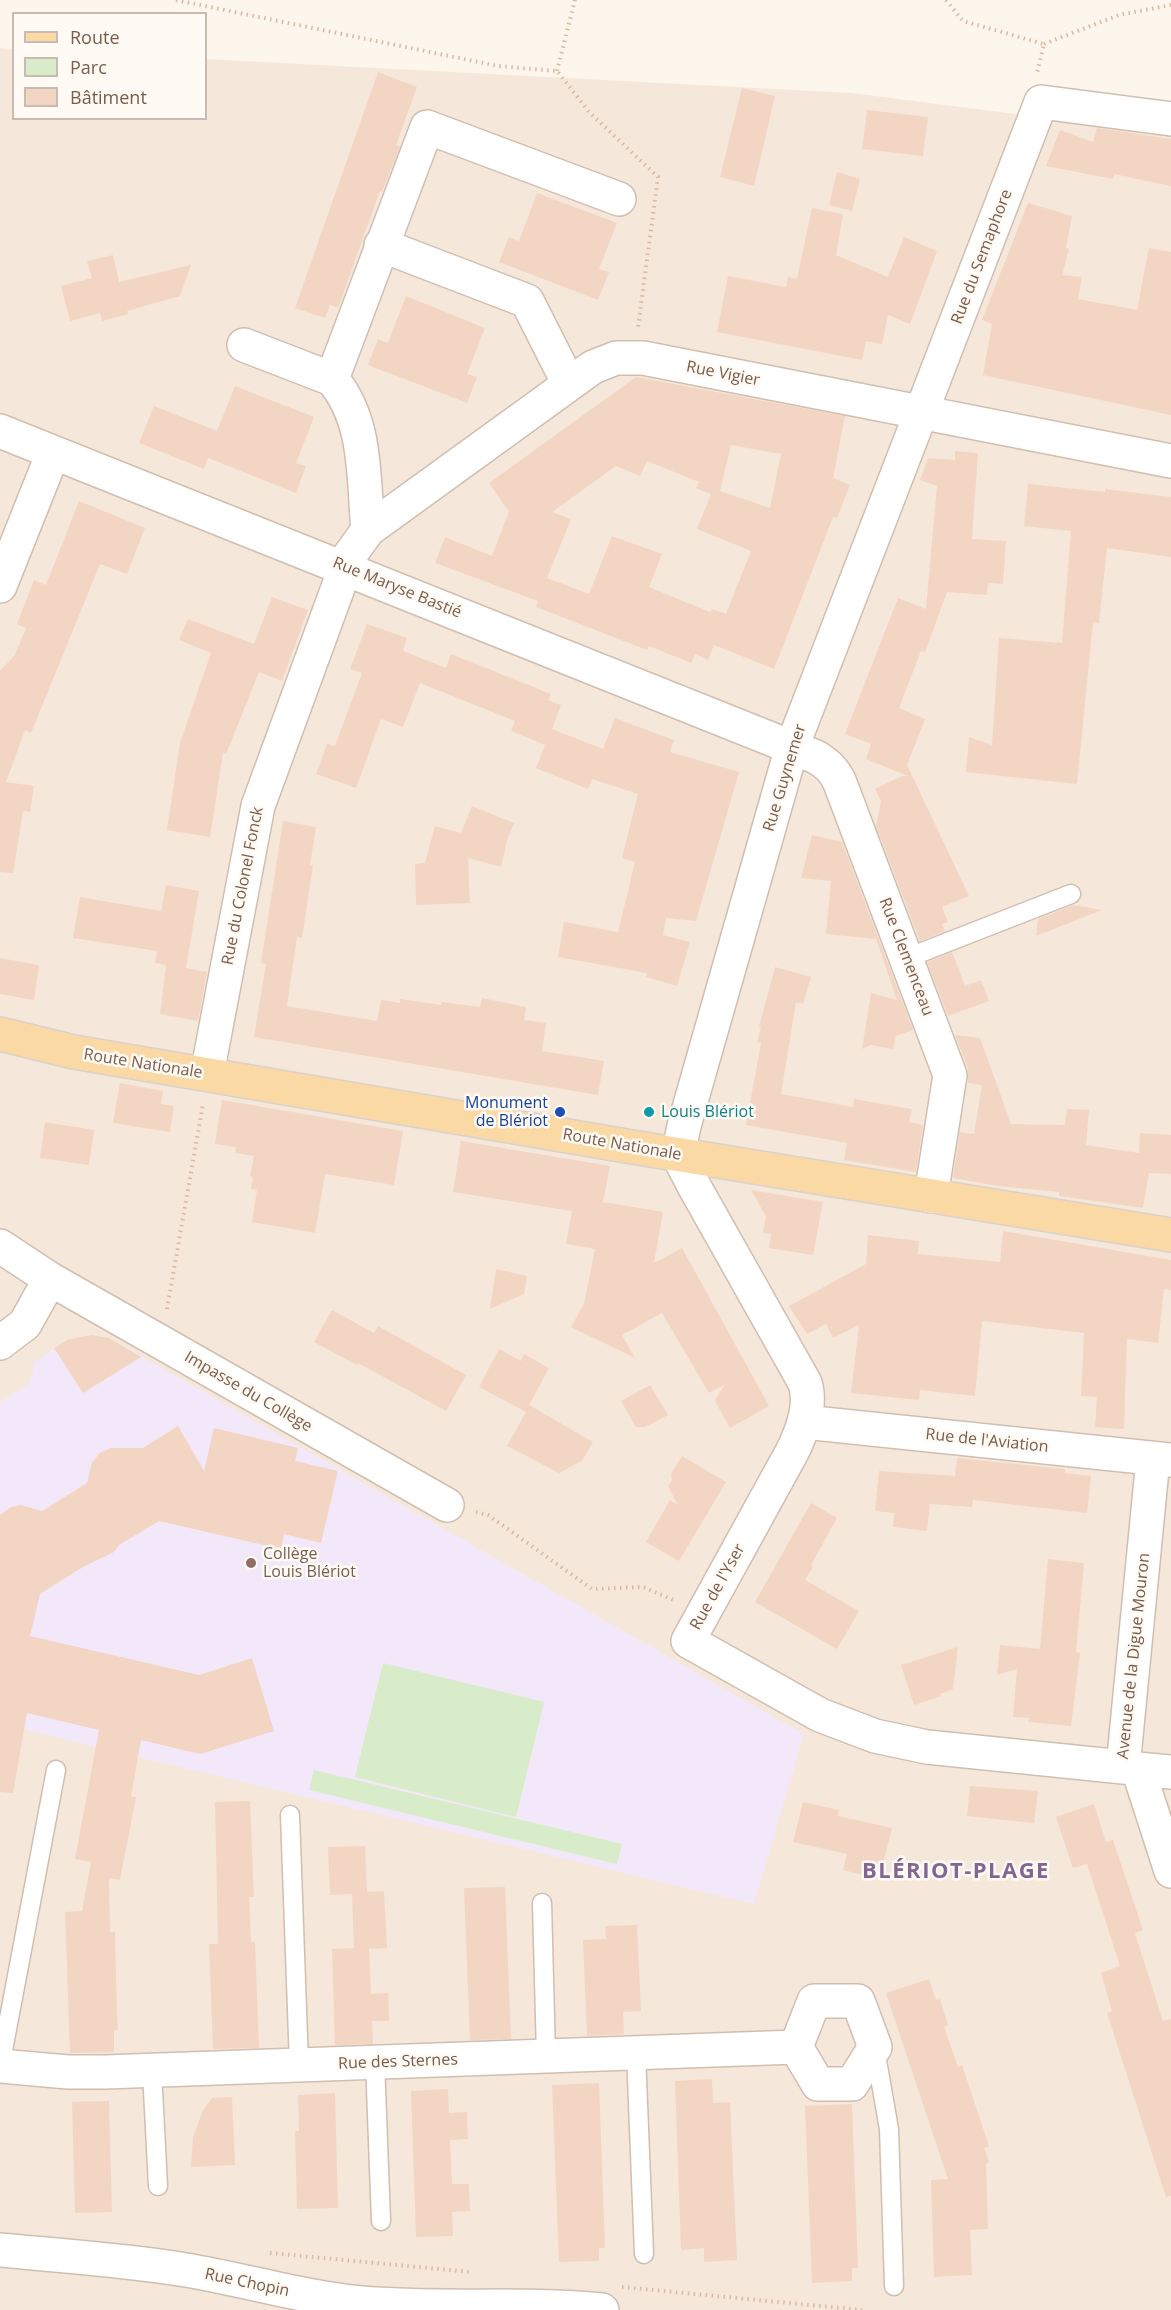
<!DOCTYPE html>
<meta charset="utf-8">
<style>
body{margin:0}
#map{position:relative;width:1171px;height:2310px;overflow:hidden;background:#fdf6ec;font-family:"Open Sans",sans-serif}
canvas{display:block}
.legend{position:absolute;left:12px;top:12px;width:195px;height:108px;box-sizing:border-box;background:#fffaf3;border:2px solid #cabbb1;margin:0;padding:8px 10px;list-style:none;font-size:18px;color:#7a5c4d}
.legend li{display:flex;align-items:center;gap:12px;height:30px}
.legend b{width:30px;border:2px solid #cabbb1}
</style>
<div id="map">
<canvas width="1171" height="2310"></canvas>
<ul class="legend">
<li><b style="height:8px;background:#fbd9a5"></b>Route</li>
<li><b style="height:16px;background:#d8ecc9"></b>Parc</li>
<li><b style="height:16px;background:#f3d5c3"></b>Bâtiment</li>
</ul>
</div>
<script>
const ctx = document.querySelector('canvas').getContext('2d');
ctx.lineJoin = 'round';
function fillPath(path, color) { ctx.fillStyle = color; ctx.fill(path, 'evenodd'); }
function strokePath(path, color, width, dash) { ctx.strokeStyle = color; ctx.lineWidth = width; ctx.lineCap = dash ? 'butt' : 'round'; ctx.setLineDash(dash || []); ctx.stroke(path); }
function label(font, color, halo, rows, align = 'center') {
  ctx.font = font + ' "Open Sans",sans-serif'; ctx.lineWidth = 5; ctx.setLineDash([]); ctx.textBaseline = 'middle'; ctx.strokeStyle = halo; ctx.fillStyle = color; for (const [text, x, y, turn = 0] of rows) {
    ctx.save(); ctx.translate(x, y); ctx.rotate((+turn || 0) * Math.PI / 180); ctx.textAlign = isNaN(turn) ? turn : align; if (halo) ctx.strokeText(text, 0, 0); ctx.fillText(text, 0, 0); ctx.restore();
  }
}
fillPath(new Path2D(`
 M0,48L13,49L14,118H206V59L852,93L1171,134V2310H0Z`), '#f5e8da');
fillPath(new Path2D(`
 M92,1335L109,1338L804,1734L754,1904L0,1724V1402L30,1383L35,1362L54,1348L69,1339Z`), '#f3e8fa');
fillPath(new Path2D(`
 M383,1663L544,1702L516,1817L355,1777Z
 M314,1770L622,1844L617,1864L309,1790Z`), '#d8ecc9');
fillPath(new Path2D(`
 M378,72L417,87L396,145L400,147L382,192L380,191L338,308L330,305L325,318L295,308Z
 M742,88L775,96L754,186L720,177Z
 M867,110L928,117L923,156L862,149Z
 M1097,128L1171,139V186L1114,174L1113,179L1046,166L1060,130L1093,142Z
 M837,172L860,179L852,211L829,205Z
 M537,193L617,223L599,269L609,272L598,300L499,262L509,237L519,241Z
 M1028,203L1072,216L1066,248L1069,249L1062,275L1082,277L1078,299L1137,310L1149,248L1171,252V415L983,375L992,324L982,320Z
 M812,208L843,214L836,255L888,277L904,237L937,251L910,324L888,315L882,344L866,341L862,360L717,332L728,276L786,287L788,277L797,279Z
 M113,255L119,282L191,265L180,296L127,311L128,314L102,321L100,313L70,321L61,286L92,278L87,261Z
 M406,296L485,328L467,374L477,377L467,403L368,365L378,339L388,343Z
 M636,377L845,416L833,478L850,485L837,518L833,517L774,669L714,645L708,660L695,654L691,663L649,646L647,650L536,607L538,601L435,563L445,537L492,556L509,512L489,483ZM731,445L781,454L770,508L720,491ZM647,461L699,482L696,488L711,494L697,529L751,551L726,614L712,609L710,612L649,587L662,554L612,536L589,594L547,578L571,519L552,512L616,466L640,476Z
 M235,386L314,417L296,463L306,466L296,493L208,458L204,469L139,443L154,406L217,431Z
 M955,451L978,453L972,539L1006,541L1003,584L988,583L987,595L947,592L925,652L921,651L899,708L925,719L907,765L969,896L942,907L948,922L942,924L945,931L920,941L876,826L881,801L875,789L902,776H908L866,759L871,744L845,734L898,598L926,609L937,486L920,480L928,458L955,460Z
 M1028,484L1105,492V489L1171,497V557L1107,548L1099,623L1093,622L1077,784L966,772L969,737L992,745L999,638L1062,643L1071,531L1024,526Z
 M79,501L145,528L127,574L100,564L31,733L25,730L6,782L34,786L30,812L23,811L13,873L0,872V671L15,655L26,628L17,624L34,580L46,585Z
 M272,597L308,610L282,681L259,672L226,754L223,753L210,837L167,830L180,743L211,653L179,640L188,619L254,644Z
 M367,624L407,638L403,651L446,668L451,654L551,694L548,700L561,705L552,729L603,749L615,718L674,740L670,752L739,772L696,921L666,918L663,935L690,942L677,986L646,977L647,973L558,957L564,922L618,932L635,862L622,858L638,794L592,779L588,789L536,768L545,745L511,731L515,721L420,683L403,727L381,719L356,788L316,774L327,744L335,746L362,673L350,669Z
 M472,806L514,823L507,840L501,867L468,858L470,903L416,905L415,864L425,863L435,826L461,833Z
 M283,821L316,827L310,865H313L302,938L297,937L287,1006L377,1021L381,1000L400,1003V999L441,1005L442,1002L480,1007L482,998L526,1007L524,1020L546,1023L542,1051L604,1061L598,1095L254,1037L266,964L261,963Z
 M812,835L842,842L913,1030L896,1036L893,1049L871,1045L862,1049L871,993L897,1000L876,939L826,934L831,881L801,878Z
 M166,885L199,891L186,968L207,972L198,1021L160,1014L166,965L173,966L155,963L157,951L73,938L80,897L161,911Z
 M1074,905L1102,910L1036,936L1038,919Z
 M952,952L965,986L981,980L989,1001L948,1016L927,962Z
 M0,958L39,965L34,1000L0,994Z
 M775,967L811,977L803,1004L796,1002L781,1094L853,1107L854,1099L912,1109L909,1122L923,1125L916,1172L844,1160L847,1143L746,1125L761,1043L757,1042L761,1028L759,1027Z
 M955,1035L980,1038L1011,1124L1065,1125L1067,1109L1089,1110L1086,1145L1139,1153L1140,1133L1171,1135V1174L1149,1173L1143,1208L1059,1196V1192L998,1186L953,1178L960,1132L974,1134L982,1085L968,1083V1068Z
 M120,1083L163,1091L161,1104L174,1106L170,1132L113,1123Z
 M222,1100L403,1131L394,1185L325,1174L315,1233L252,1222L257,1190L251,1189L253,1177L250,1176L254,1156L235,1153L236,1147L215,1144Z
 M45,1122L94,1130L89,1165L40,1158Z
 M461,1141L610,1166L603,1202L663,1212L654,1263L682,1248L769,1406L730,1428L715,1401L724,1385L709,1393L662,1313L622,1335L635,1358L571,1327L584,1304L595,1249L566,1244L572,1211L453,1192Z
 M751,1190L823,1202L813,1255L769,1248L771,1234L763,1233L766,1216Z
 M1003,1231L1171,1260V1290L1164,1289L1158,1343L1127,1339L1124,1429L1095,1427L1097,1397L1081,1396L1084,1333L982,1321L975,1396L920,1390L919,1400L851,1393L859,1325L833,1338L826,1324L807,1334L789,1306L866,1264L868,1235L919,1241L918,1254L1000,1262Z
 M496,1269L527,1276L524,1294L490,1309Z
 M332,1310L374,1333L378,1326L466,1375L446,1411L358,1363L357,1365L314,1342Z
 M92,1335L109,1338L141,1357L83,1393L54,1348L69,1339Z
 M499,1349L521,1361L524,1354L549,1368L529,1405L593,1442L582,1461L559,1473L507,1446L526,1412L479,1387Z
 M650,1385L668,1415L645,1427H636L621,1401Z
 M178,1426L204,1471L214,1428L298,1448L295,1461L338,1471L321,1543L284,1534L281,1549L159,1521L119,1545L114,1552L83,1567L40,1594L30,1636L199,1675L252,1658L274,1731L200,1754L141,1740L131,1796L136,1797L120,1880L109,1878L110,1932H115L117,2016L118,2030H114V2052L70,2053L65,1912L82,1911L91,1862L75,1859L99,1730L27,1713L13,1793L0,1792V1515L11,1507L21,1505L42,1511L87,1483L92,1462L101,1452L111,1448H143Z
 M682,1456L726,1482L679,1561L646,1542L670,1500L678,1505L668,1486L672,1480L671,1474Z
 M957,1458L1065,1469V1473L1091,1476L1087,1513L973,1500L972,1507L930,1504L927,1531L893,1527L894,1513L875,1511L879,1471L955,1476Z
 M811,1503L837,1518L811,1565L813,1567L805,1580L859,1611L837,1649L755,1602Z
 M1048,1559L1084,1563L1076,1652L1080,1653L1071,1726L1028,1722L1029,1718L1013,1717L1017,1669L997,1675L1000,1645L1040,1649Z
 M958,1647L953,1689L940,1694L941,1696L914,1705L901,1665Z
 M970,1786L1038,1791L1034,1823L967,1816Z
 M250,1801L254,1897H249L251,1942H255L259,2048L213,2049L209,1944H218L215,1802Z
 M803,1802L839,1810L838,1816L892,1828L879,1879L843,1870L847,1854L793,1842Z
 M1094,1804L1106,1842L1113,1840L1143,1930L1135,1933L1163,2021L1171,2019V2196L1166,2197L1107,2013L1112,2011L1101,1973L1120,1966L1087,1864L1073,1868L1056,1817Z
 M365,1846L367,1892L384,1891L387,1948L369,1949L371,1994L388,1993L389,2021H372L373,2044L335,2045L332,1949L354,1948L352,1894L330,1895L328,1847Z
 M505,1887L511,2039L470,2040L464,1888Z
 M637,1925L641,2011L623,2012L624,2034L587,2036L583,1940L606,1939L605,1926Z
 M929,1979L936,2000L940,1999L948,2025L944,2027L958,2067L962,2065L989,2146L984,2148L989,2162L986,2164L988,2229L970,2230L972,2275L934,2277L931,2180L948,2179L886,1993Z
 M712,2079L713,2103L730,2102L737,2260L704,2262V2248L681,2250L675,2081Z
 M599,2083L605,2248H599V2261L559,2262L552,2085Z
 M448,2089L449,2113L467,2112L468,2139L450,2140L452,2184H469L470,2211L452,2212L453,2236L416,2237L411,2091Z
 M335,2093L338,2208L297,2209L295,2131H299L298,2095Z
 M232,2097L235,2165L191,2167L193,2137L203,2110L212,2098Z
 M109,2101L112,2212L75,2213L72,2102Z
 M852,2104L858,2268H852V2281L812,2283L805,2106Z`), '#f3d5c3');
const service = new Path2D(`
 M907,958L1071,894
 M290,1815L299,2065
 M542,1903L546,2056
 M875,2049L889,2129L894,2286
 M636,2053L644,2254
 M375,2062L381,2221
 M0,2066L56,1770
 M152,2071L158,2186`);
const minor = new Path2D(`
 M381,245L527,301L569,384
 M244,345L332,379L427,127L619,199
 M332,379C368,421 363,479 368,530
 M0,431L816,757C828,764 835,771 840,783L950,1075L931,1196
 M0,586L53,453
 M207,1074L258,806L350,555L368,530L593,367L616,358H643L1171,461
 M0,1246L50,1279L25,1324L0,1343
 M50,1279L447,1505
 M804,1422L1171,1460
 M1153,1459L1123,1767L1138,1769L1171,1871
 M1123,1767L927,1747L875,1736L820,1715L688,1641L792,1452C802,1432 812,1405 805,1383L694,1186L678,1155L684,1126L792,747L1041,102L1171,119
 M1138,1769L1171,1772
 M814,2001H858L875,2047L852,2084H818L796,2047Z
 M0,2066L68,2072H105L796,2047
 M0,2250C62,2256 125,2260 186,2270C245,2280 301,2297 361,2303C441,2310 522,2302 602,2310`);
const primary = new Path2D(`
 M0,1034L74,1052L632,1147L1171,1235`);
strokePath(service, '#d1beb0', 21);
strokePath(minor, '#d1beb0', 36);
strokePath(primary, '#dad1cd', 36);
strokePath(new Path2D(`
 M176,0L498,66L557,71L590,113L658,177L638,327
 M946,0L963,21L1044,44L1037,73
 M1044,44L1119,15L1171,5
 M557,71L575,0
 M167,1309L203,1104
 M476,1512L488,1515L592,1589L643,1587L676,1601
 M270,2253L471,2272
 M622,2287L862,2310`), '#d9b8a5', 4, [1.5, 4.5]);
strokePath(service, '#fff', 18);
strokePath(minor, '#fff', 33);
strokePath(primary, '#fbd9a5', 33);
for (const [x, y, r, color] of [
 [560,1112,6,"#1a4fb4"],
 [649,1112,6,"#0f9aa8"],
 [251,1563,6,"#8d6e63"]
]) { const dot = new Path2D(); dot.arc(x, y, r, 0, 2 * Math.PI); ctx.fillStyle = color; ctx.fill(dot); strokePath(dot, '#fffaf3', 2); }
label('16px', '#7a5c4d', '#fffaf3', [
 ["Rue du Semaphore",982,257,-69],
 ["Rue Vigier",723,374,11],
 ["Rue Maryse Bastié",397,588,22],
 ["Rue Guynemer",785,778,-73],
 ["Rue du Colonel Fonck",243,886,-79],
 ["Rue Clemenceau",906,957,69],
 ["Route Nationale",143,1064,9],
 ["Route Nationale",622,1145,10],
 ["Impasse du Collège",248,1392,30],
 ["Rue de l'Aviation",987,1441,6],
 ["Rue de l'Yser",718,1587,-61],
 ["Avenue de la Digue Mouron",1134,1656,-84],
 ["Rue des Sternes",398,2062,-2],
 ["Rue Chopin",247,2283,12]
]);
label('16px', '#164399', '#fffaf3', [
 ["Monument",548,1103],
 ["de Blériot",548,1121]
], 'right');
label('16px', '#0d838f', '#fffaf3', [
 ["Louis Blériot",661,1112]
], 'left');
label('16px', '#785e54', '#fffaf3', [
 ["Collège",263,1554],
 ["Louis Blériot",263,1572]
], 'left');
ctx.letterSpacing = '1.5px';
label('bold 22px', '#846695', '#fffaf3', [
 ["BLÉRIOT-PLAGE",956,1872]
]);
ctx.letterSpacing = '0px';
</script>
